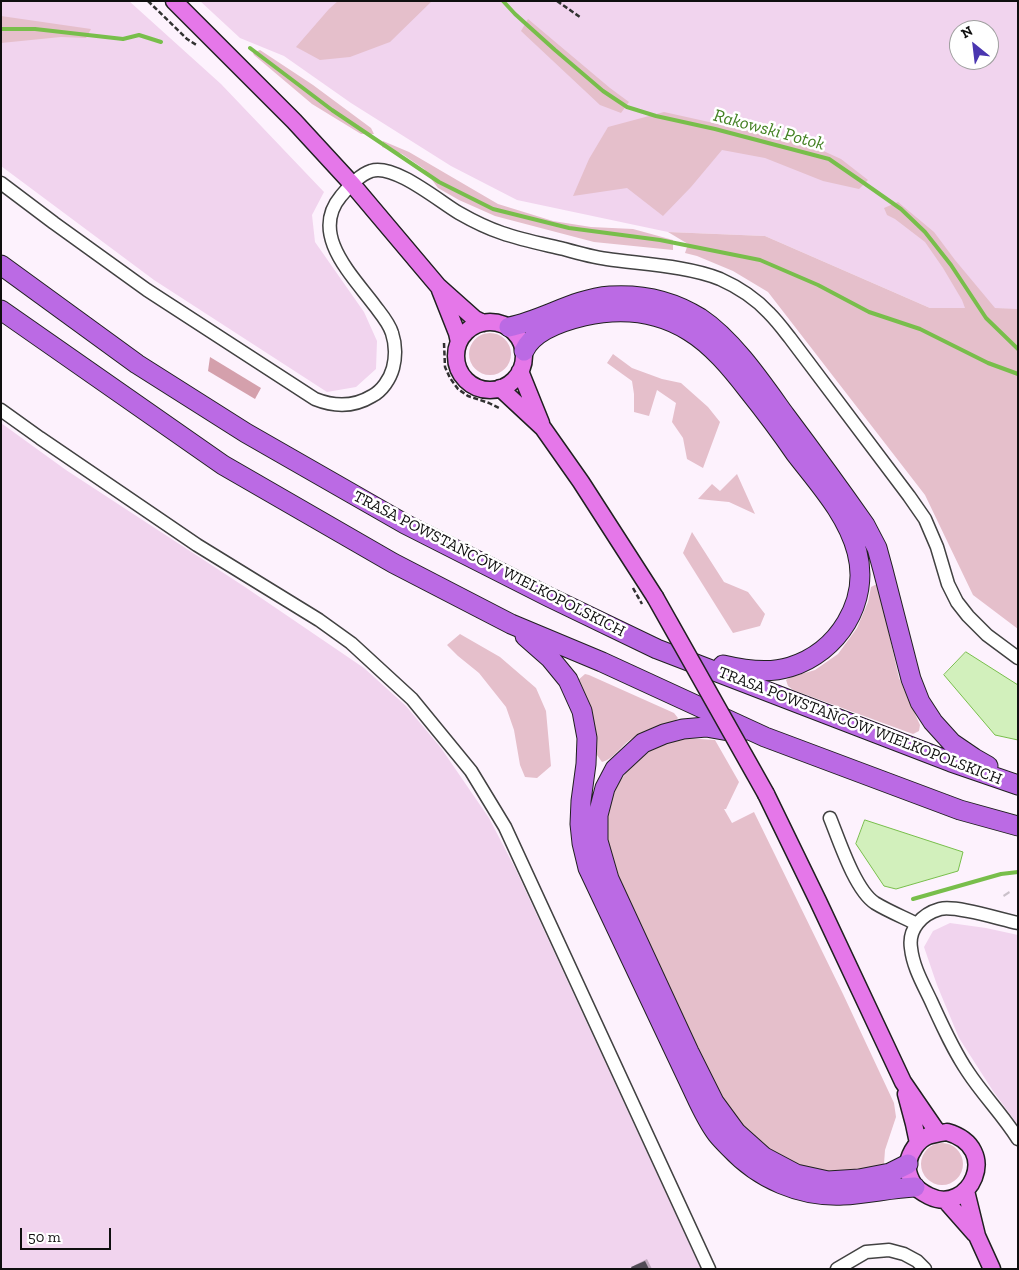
<!DOCTYPE html>
<meta charset="utf-8">
<style>
body{margin:0}
#map{position:relative;width:1019px;height:1270px;overflow:hidden;background:#fdf2fd;font-family:"Zilla Slab",serif}
canvas{display:block}
.frame{position:absolute;inset:0;border:2px solid #0f0f0f;pointer-events:none}
.north{position:absolute;left:949px;top:20px;width:50px;height:50px;box-sizing:border-box;background:#fff;border:1px solid #9f9f9f;border-radius:50%;rotate:331deg;font-size:14px;font-weight:700;line-height:20px;text-align:center;color:#0f0f0f}
.north::after{content:'';display:block;margin:auto;width:18px;height:22px;background:#4a36b0;clip-path:polygon(50% 0,100% 100%,50% 72%,0 100%)}
.scale{position:absolute;left:20px;top:1228px;width:91px;height:22px;box-sizing:border-box;border:2px solid #0f0f0f;border-top:0;padding-left:6px;font-size:15px;line-height:18px;white-space:nowrap;color:#0f0f0f;-webkit-text-stroke:4px #fff;paint-order:stroke}
</style>
<div id="map">
<canvas width="1019" height="1270"></canvas>
<div class="frame"></div>
<div class="north">N</div>
<div class="scale">50 m</div>
</div>
<script>
const ctx = document.querySelector('canvas').getContext('2d');
ctx.lineJoin = 'round';
function fillPath(path, color) { ctx.fillStyle = color; ctx.fill(path, 'evenodd'); }
function strokePath(path, color, width, dash) { ctx.strokeStyle = color; ctx.lineWidth = width; ctx.lineCap = dash ? 'butt' : 'round'; ctx.setLineDash(dash || []); ctx.stroke(path); }
function label(font, color, halo, rows, align = 'center') {
  ctx.font = font + ' "Zilla Slab",serif'; ctx.lineWidth = 5; ctx.setLineDash([]); ctx.textBaseline = 'middle'; ctx.strokeStyle = halo; ctx.fillStyle = color; for (const [text, x, y, turn = 0] of rows) {
    ctx.save(); ctx.translate(x, y); ctx.rotate((+turn || 0) * Math.PI / 180); ctx.textAlign = isNaN(turn) ? turn : align; if (halo) ctx.strokeText(text, 0, 0); ctx.fillText(text, 0, 0); ctx.restore();
  }
}
fillPath(new Path2D(`
 M1,1H129L221,84L324,192L312,215L315,242L364,312L377,341L376,369L356,387L327,392L154,280L1,166Z
 M200,1H1018V309L930,308L765,236L668,232L517,200L451,166L351,103L284,56L240,38ZM959,30H989V60H959Z
 M1,423L66,470L245,587L364,668L406,706L441,748L489,818L516,870L701,1269H1Z
 M950,923L986,928L1018,935V1125L993,1091L959,1038L937,985L924,947L933,931Z`), '#f1d4ee');
fillPath(new Path2D(`
 M338,1H432L390,42L350,57L320,60L296,47L329,9Z
 M1,16L91,29L86,38L61,37L1,43Z
 M528,19L610,88L629,102L621,113L600,105L521,31Z
 M260,50L313,85L371,128L374,134H361L312,104L254,55L253,53Z
 M664,112L808,144L841,159L868,180L859,189L823,181L765,158L722,150L691,187L663,216L627,188L573,196L589,159L608,127Z
 M383,141L409,152L498,204L553,221L591,227L633,229L673,240V250L594,242L495,216L459,200L438,188L424,169L402,154L382,147Z
 M898,202L934,232L955,260L995,308L1018,309V629L973,595L925,495L768,292L733,271L697,256L685,253L688,244L668,232L765,236L930,308H965L962,300L943,268L925,242L895,219L887,215L884,208Z
 M469 354a21 21 0 1 1 42 0a21 21 0 1 1-42 0Z
 M613,354L632,368L662,379L681,383L708,407L720,422L703,468L687,459L683,438L672,422L676,403L657,390L649,416L634,412V394L632,381L607,363Z
 M737,474L755,514L729,502L698,499L712,484L720,491Z
 M692,532L724,582L748,592L765,614L760,626L733,633L683,553Z
 M879,583L886,621L899,678L920,725L919,731L913,734L793,690L788,686L786,680L791,677L815,670L838,654L857,628L868,602L871,587Z
 M460,634L500,657L536,688L546,711L551,766L537,778L525,777L520,765L514,730L506,707L479,673L458,656L447,645Z
 M585,674L589,675L674,713L678,718L675,721C659,725 644,731 630,740C620,747 614,759 602,762L597,755V746L591,708L577,681Z
 M686,738L715,740L739,782L726,809H724L732,823L754,812L843,994L894,1103L896,1117L885,1150L884,1164L881,1167L848,1172L818,1171L796,1165L767,1149L744,1128L721,1097L702,1064L654,959L613,863L606,831L609,805L618,784L633,763L650,750L670,741Z
 M921 1164a21 21 0 1 1 42 0a21 21 0 1 1-42 0Z`), '#e5bfcb');
fillPath(new Path2D(`
 M210,357L261,388L255,399L208,371Z`), '#d4a0ac');
const water = new Path2D(`
 M966,652L1018,685V740L995,735L944,675Z
 M865,820L963,852L958,871L896,889L884,886L856,844Z`);
fillPath(water, '#d2f0bc');
strokePath(water, '#78be4b', 1);
fillPath(new Path2D(`
 M1009,891L1010,893L1004,897L1003,895Z
 M647,1259L652,1269H634L633,1267L635,1265Z`), '#0003');
strokePath(new Path2D(`
 M503,1L515,14L555,50L603,91L627,107L656,116L715,129L829,159L861,181L901,209L925,232L951,265L986,318L1018,349
 M1,29H35L123,39L139,35L161,42
 M250,48L332,110L439,182L493,209L569,228L660,240L760,260L818,285L869,312L920,329L988,363L1018,374
 M913,899L1001,874L1018,872`), '#78be4b', 4);
fillPath(new Path2D(`
 M645,1261L649,1269H632L631,1267Z`), '#524c56');
const minor = new Path2D(`
 M1,183L54,223L147,290L315,399C335,407 354,407 372,396C382,391 390,379 393,368C396,356 396,345 392,333C389,323 381,314 375,306C352,275 309,234 341,196C348,187 361,174 371,171C394,163 440,202 459,213C473,221 487,228 502,233C522,240 543,244 564,249C578,253 592,257 607,259C641,264 688,266 720,279C738,287 756,299 769,313C777,321 783,329 790,338L909,496L925,519L937,547L948,584L957,602L968,616L987,635L1018,658
 M1,410L40,438L197,545L319,620L351,643L412,699L471,771L505,827L709,1269
 M830,818C839,840 855,890 875,903C888,911 903,917 917,924
 M1018,923C999,919 956,905 940,909C922,914 908,929 911,948C913,967 923,984 931,1001C942,1025 953,1050 968,1072C983,1095 1003,1115 1018,1139
 M837,1269L866,1252L889,1250L904,1254L917,1261L925,1269`);
const major = new Path2D(`
 M174,1L294,121L352,184L438,286L475,319L483,323
 M440,290L457,333L459,342
 M456 356a34 34 0 1 1 68 0a34 34 0 1 1-68 0Z
 M520,371L541,423
 M500,388L543,428L581,482L655,597
 M766,794L818,901L903,1082L938,1133
 M906,1094L914,1124L918,1143
 M947,1132C1003,1148 969,1216 929,1196C923,1193 918,1190 914,1185C910,1179 907,1170 908,1163C910,1152 918,1140 928,1136C934,1134 941,1133 947,1132Z
 M966,1191L977,1236L992,1269
 M945,1200L975,1234`);
const highway = new Path2D(`
 M1,265L137,364L246,433L405,524L549,597L657,649L951,762L1018,785
 M1,310L223,465L393,563L511,624L602,662L765,737L960,810L1018,826
 M509,327C544,320 573,299 610,296C641,294 673,301 700,318C733,340 762,383 785,415C812,451 839,488 865,525L877,548L883,570L911,679L920,702L933,722L952,743L974,758L988,766
 M524,351C533,331 563,321 584,316C620,308 657,311 689,331C712,345 731,368 748,390C764,410 780,431 795,453C818,483 847,514 857,552C870,602 838,652 790,667C768,674 744,670 723,665
 M525,636L550,658L568,680L582,711L587,738L586,764L581,801L580,824L582,843L588,868L693,1090C700,1105 707,1121 717,1134C721,1139 726,1144 730,1148C759,1179 800,1197 843,1195C867,1194 891,1188 915,1187
 M740,733L706,727L683,729L664,734L643,743L615,769L605,788L598,815V841L609,879L689,1052L714,1102L736,1132L764,1157L796,1174L828,1181L859,1179L890,1173L908,1164`);
strokePath(minor, '#424242', 15);
strokePath(major, '#202020', 19);
strokePath(highway, '#202020', 21);
strokePath(new Path2D(`
 M148,1L187,39L198,46
 M557,1L580,17
 M444,343L445,367L450,378L458,389L468,396L489,403L501,409`), '#313131', 2.5, [5, 2.5]);
strokePath(minor, '#fff', 12);
strokePath(major, '#e577e9', 16);
strokePath(highway, '#bb6ae4', 19);
const majorBridge = new Path2D(`
 M655,597L766,794`);
strokePath(majorBridge, '#202020', 19, []);
strokePath(new Path2D(`
 M633,588L642,604`), '#313131', 2.5, [5, 2.5]);
strokePath(majorBridge, '#e577e9', 16);
label('16px', '#0f0f0f', '#fff', [
 ["TRASA POWSTAŃCÓW WIELKOPOLSKICH",489,564,27],
 ["TRASA POWSTAŃCÓW WIELKOPOLSKICH",860,726,21]
]);
label('italic 18px', '#438022', '#fff', [
 ["Rakowski Potok",769,130,15]
]);
</script>
